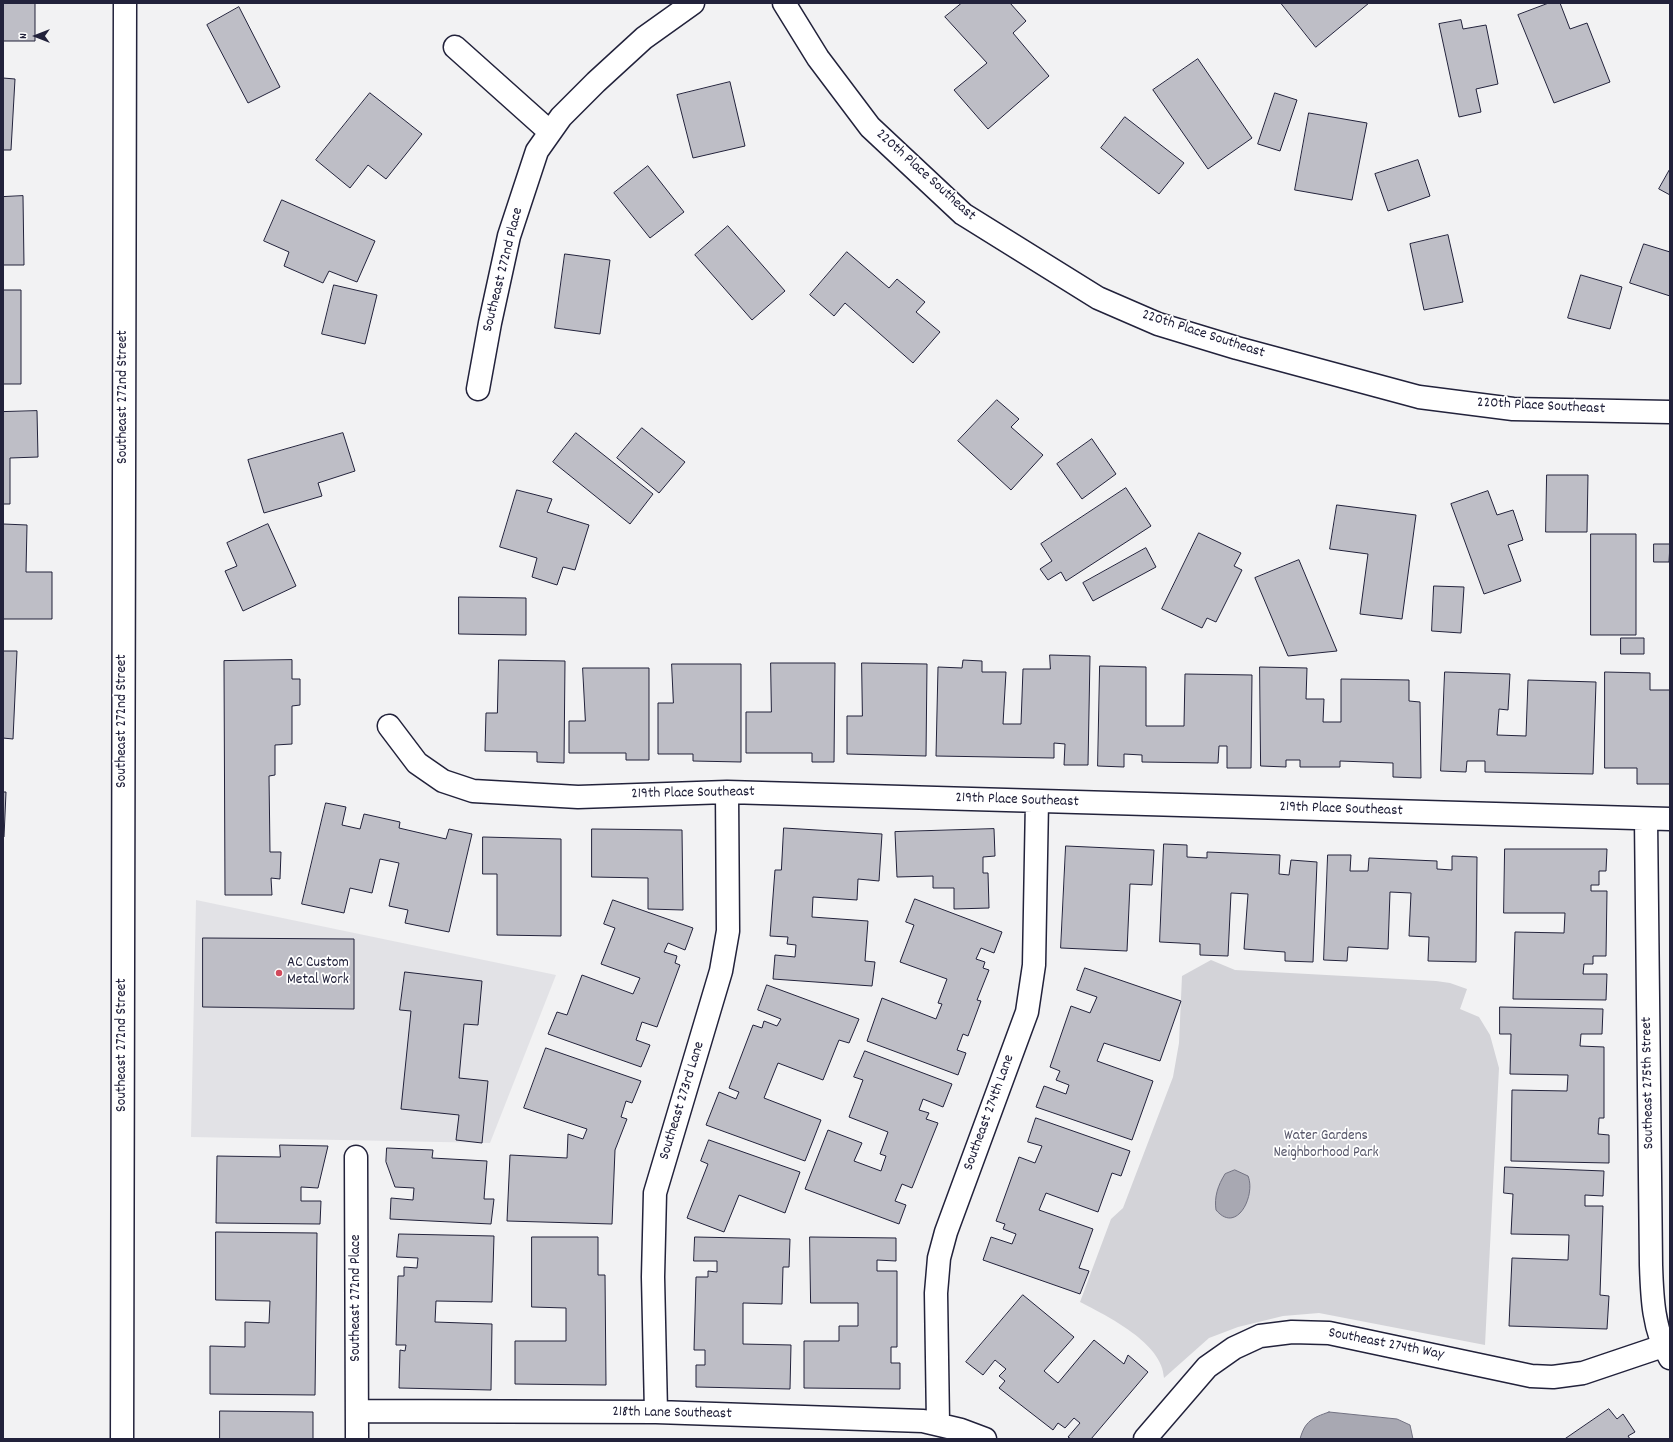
<!DOCTYPE html>
<style>
body{margin:0}
#map{position:relative;width:1673px;height:1442px;overflow:hidden;background:#f2f2f3;font-family:Dekko,sans-serif}
canvas{display:block}
.frame{position:absolute;inset:0;border:4px solid #22223b;pointer-events:none}
.north{position:absolute;left:16px;top:16px;width:40px;height:40px;-webkit-text-stroke:3px #fff;paint-order:stroke;rotate:270deg;font-size:11px;font-weight:700;line-height:16px;text-align:center;color:#22223b}
.north::after{content:'';display:block;margin:auto;width:14px;height:18px;background:#22223b;clip-path:polygon(50% 0,100% 100%,50% 72%,0 100%)}
</style>
<div id="map">
<canvas width="1673" height="1442"></canvas>
<div class="frame"></div>
<div class="north">N</div>
</div>
<script>
const ctx = document.querySelector('canvas').getContext('2d');
ctx.lineJoin = 'round';
function fillPath(path, color) { ctx.fillStyle = color; ctx.fill(path, 'evenodd'); }
function strokePath(path, color, width, dash) { ctx.strokeStyle = color; ctx.lineWidth = width; ctx.lineCap = dash ? 'butt' : 'round'; ctx.setLineDash(dash || []); ctx.stroke(path); }
function label(font, color, halo, rows, align = 'center') {
  ctx.font = font + ' Dekko,sans-serif'; ctx.lineWidth = 3.5; ctx.setLineDash([]); ctx.textBaseline = 'middle'; ctx.strokeStyle = halo; ctx.fillStyle = color; for (const [text, x, y, turn = 0] of rows) {
    ctx.save(); ctx.translate(x, y); ctx.rotate((+turn || 0) * Math.PI / 180); ctx.textAlign = isNaN(turn) ? turn : align; if (halo) ctx.strokeText(text, 0, 0); ctx.fillText(text, 0, 0); ctx.restore();
  }
}
fillPath(new Path2D(`
 M196,900L556,975L490,1143L191,1137Z`), '#e2e2e6');
fillPath(new Path2D(`
 M1211,960L1235,970L1436,981L1450,983L1467,989L1460,1009L1479,1017L1490,1035L1499,1068L1485,1345L1319,1313L1283,1316L1238,1327L1209,1338L1164,1378C1163,1343 1107,1316 1080,1302L1111,1219L1123,1208L1173,1077L1179,1043L1182,976Z`), '#d3d3d8');
const water = new Path2D(`
 M1235,1170L1248,1176C1256,1195 1237,1235 1216,1210C1214,1197 1218,1185 1225,1174Z
 M1329,1412L1397,1419L1410,1425L1413,1439H1300C1305,1421 1312,1418 1329,1412Z`);
fillPath(water, '#a8a8b2');
strokePath(water, '#727282', 1);
const building = new Path2D(`
 M3,3H35V41H3Z
 M962,3H1010L1026,21L1013,33L1049,76L988,129L954,90L987,63L945,17Z
 M1281,3H1369L1316,47Z
 M1549,3H1560L1570,29L1587,23L1610,82L1554,103L1518,15Z
 M239,7L280,87L248,103L207,25Z
 M1461,20L1463,29L1486,25L1498,84L1476,89L1481,112L1459,117L1439,24Z
 M1198,59L1252,138L1208,169L1153,90Z
 M3,78L15,79L11,150H3Z
 M730,82L745,146L693,158L677,95Z
 M370,93L422,134L386,179L368,165L350,188L316,160Z
 M1275,93L1297,100L1280,151L1258,144Z
 M1309,113L1367,123L1352,200L1295,190Z
 M1125,117L1184,163L1159,194L1101,148Z
 M1418,160L1430,196L1388,211L1375,174Z
 M648,166L684,212L650,238L614,193Z
 M1670,169V195L1659,189Z
 M23,196L24,265H3V197Z
 M282,200L375,241L357,282L329,271L323,283L284,266L289,252L264,241Z
 M728,226L785,291L752,320L695,255Z
 M1448,235L1463,302L1424,310L1410,244Z
 M1644,244L1670,252V296L1630,283Z
 M847,252L889,288L897,279L925,302L916,312L940,332L913,363L845,303L834,316L810,295Z
 M565,254L610,260L600,334L555,328Z
 M1581,275L1622,287L1610,329L1568,318Z
 M334,285L377,295L365,344L322,334Z
 M3,290H21V384H3Z
 M997,400L1019,419L1011,427L1043,455L1011,490L958,441Z
 M37,411L38,457L10,458V504H3V412Z
 M642,428L685,462L659,493L617,458Z
 M343,433L355,471L318,483L322,496L264,513L248,460Z
 M576,433L653,494L630,524L553,462Z
 M1092,439L1116,474L1082,499L1057,464Z
 M1547,475H1588L1587,532H1546Z
 M1126,488L1151,526L1066,581L1061,572L1048,580L1040,569L1052,561L1041,544Z
 M517,490L552,499L547,512L589,525L575,570L563,567L557,585L532,577L537,558L500,547Z
 M1488,491L1497,515L1513,510L1523,540L1508,545L1521,581L1484,594L1451,504Z
 M1337,505L1416,515L1402,619L1360,614L1368,554L1330,549Z
 M3,524L27,525L26,572H52V619H3Z
 M268,524L296,586L243,611L225,571L237,566L227,543Z
 M1199,533L1241,553L1234,566L1242,570L1216,622L1207,618L1202,628L1162,609Z
 M1591,534H1636V635H1591Z
 M1654,544H1670L1669,562H1654Z
 M1146,548L1156,567L1093,601L1083,583Z
 M1299,560L1337,651L1288,656L1255,578Z
 M1434,586L1464,587L1461,633L1432,631Z
 M459,597L526,598V635L459,634Z
 M1621,638H1644V654H1621Z
 M3,651H17L13,739L3,738Z
 M1050,655L1090,656L1088,765H1064L1065,744L1054,743V758L936,756L938,667L962,668L963,660L982,661V672H1006L1003,724H1021L1023,669H1050Z
 M292,660V679H300V705L292,706V744L275,745V775L269,776L270,852H281L280,879L271,878L272,895H225L224,661Z
 M499,660L565,661L564,763L537,762V752L485,751L486,713H497Z
 M771,663H835L834,762H812V753H746V712H771Z
 M862,663L927,664L926,756L847,754V716H862Z
 M672,664H741V762L693,761V754H658V703H673Z
 M1100,666L1146,667V726H1184L1185,674L1252,675L1251,768H1227V746H1219L1218,763L1142,762V755L1124,754V767L1098,766Z
 M1260,667L1307,668L1306,699H1324L1323,722H1341V679L1409,680V701L1420,702L1421,778L1393,777V763L1340,761V767H1300V760H1286V767L1261,766Z
 M583,668H649V760H626V753H569V721H585Z
 M1445,672L1510,674L1508,710L1499,709L1497,735L1526,736L1528,680L1596,682L1593,774L1485,772V761H1467L1466,772L1441,771Z
 M1605,672L1650,673V690H1670V784H1637V768H1605Z
 M3,792H6L4,837H3Z
 M326,803L346,807L342,825L360,829L364,814L400,822L399,828L446,839L449,829L472,834L449,932L405,923L408,910L389,906L399,863L380,859L372,893L350,888L344,913L302,904Z
 M784,828L882,834L879,881L858,879L857,900L813,897L812,917L868,921L865,961L875,962L872,986L773,979L775,955L795,957L796,945L787,944L788,937L770,936L775,870H781Z
 M592,829L682,830L683,910L648,909V878L592,877Z
 M994,829L995,856L983,857V873H988L989,908L954,909V888H933V876L897,877L895,832Z
 M483,837L561,839V936L497,935V874H483Z
 M1164,844L1187,845V857L1207,858V852L1280,855L1279,874L1289,875L1291,860L1317,862L1313,962L1285,961V952L1244,949L1248,894L1231,893L1228,956L1200,955V944L1160,942Z
 M1066,846L1154,850L1152,885L1130,884L1127,951L1061,948Z
 M1505,849H1607L1606,871H1599V885H1591V891H1607L1606,956H1593V964H1584L1583,974H1607L1606,1000L1513,999L1515,932L1564,933L1565,913H1504Z
 M1328,855H1351L1350,871H1368L1369,858L1437,861V869L1452,870V856L1477,857L1476,962L1428,961L1429,937L1409,936L1411,893L1390,892L1388,949L1348,947L1347,961L1324,960Z
 M915,899L1002,932L994,953L981,948L976,959L985,962L983,968L989,970L977,1000L981,1001L968,1036L963,1034L957,1050L966,1053L958,1075L867,1041L882,998L936,1019L942,1004L938,1003L947,979L900,962L914,925L906,922Z
 M613,900L693,928L685,950L668,943L664,952L677,956L675,963L680,965L657,1027L642,1022L636,1040L650,1045L641,1067L548,1034L557,1012L567,1015L582,975L633,994L640,978L601,964L615,928L604,924Z
 M203,938L354,939V1009L203,1007Z
 M1085,968L1181,1001L1160,1061L1104,1043L1097,1061L1153,1081L1132,1140L1036,1107L1044,1086L1066,1094L1069,1085L1056,1080L1060,1071L1050,1067L1071,1006L1090,1013L1097,997L1077,990Z
 M405,972L482,981L478,1025L464,1024L459,1078L488,1081L482,1143L456,1140L459,1115L401,1109L411,1011L400,1010Z
 M767,985L859,1019L849,1043L839,1040L823,1080L778,1063L764,1098L821,1120L805,1161L706,1125L719,1092L736,1099L739,1092L729,1088L753,1025L762,1028L764,1021L777,1026L781,1019L758,1010Z
 M1500,1007L1603,1009L1602,1034H1581L1580,1046L1604,1047V1118H1599L1598,1134L1609,1135V1163L1511,1161L1512,1090L1567,1091L1568,1075L1510,1074L1511,1034H1500Z
 M546,1048L641,1081L632,1103L626,1101L621,1117L627,1119L615,1150L612,1224L507,1221L510,1155L567,1158L568,1134L583,1139L587,1129L524,1108Z
 M865,1051L952,1084L943,1107L923,1099L919,1110L929,1113L926,1119L938,1123L912,1188L902,1184L895,1201L906,1205L899,1224L805,1189L828,1130L862,1143L854,1161L881,1171L886,1156L880,1154L888,1132L849,1117L863,1080L854,1077Z
 M1036,1118L1130,1151L1121,1176L1112,1173L1098,1212L1046,1193L1039,1210L1093,1229L1079,1268L1089,1271L1080,1294L983,1260L991,1237L1012,1244L1016,1234L1003,1229L1005,1224L996,1221L1019,1157L1035,1163L1042,1146L1028,1142Z
 M709,1140L800,1172L785,1213L739,1195L724,1232L687,1218L708,1164L701,1161Z
 M280,1145L328,1146L318,1188L301,1187V1201H321L320,1224L216,1223L217,1156L280,1157Z
 M387,1148L433,1150L432,1158L487,1161L484,1199H494L491,1224L390,1219L391,1198L413,1200L414,1188L395,1187L386,1162Z
 M1505,1167L1604,1171L1603,1196L1585,1195V1206H1603L1600,1295L1609,1296L1607,1329L1509,1326L1512,1258L1568,1260L1569,1235L1511,1234L1513,1194L1504,1193Z
 M216,1232L317,1233L315,1395L210,1394V1346L245,1347V1322L269,1323L270,1301L216,1300Z
 M399,1234L494,1236L492,1302L436,1301L435,1322L492,1324L491,1390L399,1388L400,1350L405,1351L406,1345H396L398,1276H404V1267L417,1268L418,1258L397,1257Z
 M532,1237H598V1275H605L606,1385L515,1384V1341H566V1308L532,1307Z
 M695,1237L790,1239L789,1267H783L782,1304L743,1303V1344L791,1345L790,1389L696,1387V1365H705V1350H694L696,1277H708V1271L717,1272V1261H694Z
 M810,1237L896,1238V1261L877,1260V1271H897V1347H891V1363H900V1389L804,1388V1341H839V1326H858V1303H811Z
 M1023,1295L1074,1337L1044,1371L1058,1383L1094,1340L1124,1364L1128,1355L1148,1372L1091,1439H1071L1068,1437L1080,1423L1074,1418L1065,1428L1058,1423L1053,1430L999,1388L1005,1381L999,1376L1006,1369L995,1360L983,1375L966,1362Z
 M1609,1409L1617,1419L1623,1414L1635,1432L1628,1436L1630,1439H1565Z
 M220,1411L313,1412V1439H220Z`);
fillPath(building, '#bebec6');
strokePath(building, '#22223b', 1);
const minor = new Path2D(`
 M784,3L818,58L870,127L963,214L1098,298L1158,324L1237,348L1419,397L1513,409L1670,412
 M455,47L550,132
 M478,389L490,323L509,236L537,151L561,117L596,82L644,38L693,3
 M389,726L417,763L443,781L473,791L578,797L727,792L1670,819
 M1646,819L1651,1265C1652,1296 1653,1330 1670,1358
 M356,1157L357,1439
 M357,1411L656,1412L923,1421L961,1430L985,1439
 M656,1412L653,1277L655,1193L721,971L728,931L727,792
 M938,1423L936,1293L939,1258L946,1232L1027,1012L1034,965L1037,801
 M1145,1439L1207,1367L1234,1348L1260,1336L1292,1332L1329,1333L1531,1376L1553,1377L1583,1373L1663,1346`);
const primary = new Path2D(`
 M122,1439L125,3`);
strokePath(minor, '#22223b', 25);
strokePath(primary, '#22223b', 25);
strokePath(minor, '#fff', 22);
strokePath(primary, '#fff', 22);
for (const [x, y, r, color] of [
 [279,973,4,"#d1495b"]
]) { const dot = new Path2D(); dot.arc(x, y, r, 0, 2 * Math.PI); ctx.fillStyle = color; ctx.fill(dot); strokePath(dot, '#fff', 1.5); }
label('15px', '#22223b', '#fff', [
 ["220th Place Southeast",925,176,42],
 ["Southeast 272nd Place",504,270,-76],
 ["220th Place Southeast",1203,335,18],
 ["Southeast 272nd Street",124,397,-90],
 ["220th Place Southeast",1541,407,3],
 ["Southeast 272nd Street",123,721,-90],
 ["219th Place Southeast",693,794,-1],
 ["219th Place Southeast",1017,801,2],
 ["219th Place Southeast",1341,810,2],
 ["Southeast 272nd Street",123,1045,-90],
 ["Southeast 275th Street",1649,1083,-91],
 ["Southeast 273rd Lane",683,1101,-73],
 ["Southeast 274th Lane",990,1113,-70],
 ["Southeast 272nd Place",357,1298,-90],
 ["Southeast 274th Way",1386,1345,11],
 ["218th Lane Southeast",672,1414,1]
]);
label('15px', '#22223b', '#fff', [
 ["AC Custom",287,964],
 ["Metal Work",287,981]
], 'left');
label('15px', '#57576a', '#fff', [
 ["Water Gardens",1326,1137],
 ["Neighborhood Park",1326,1154]
]);
</script>
